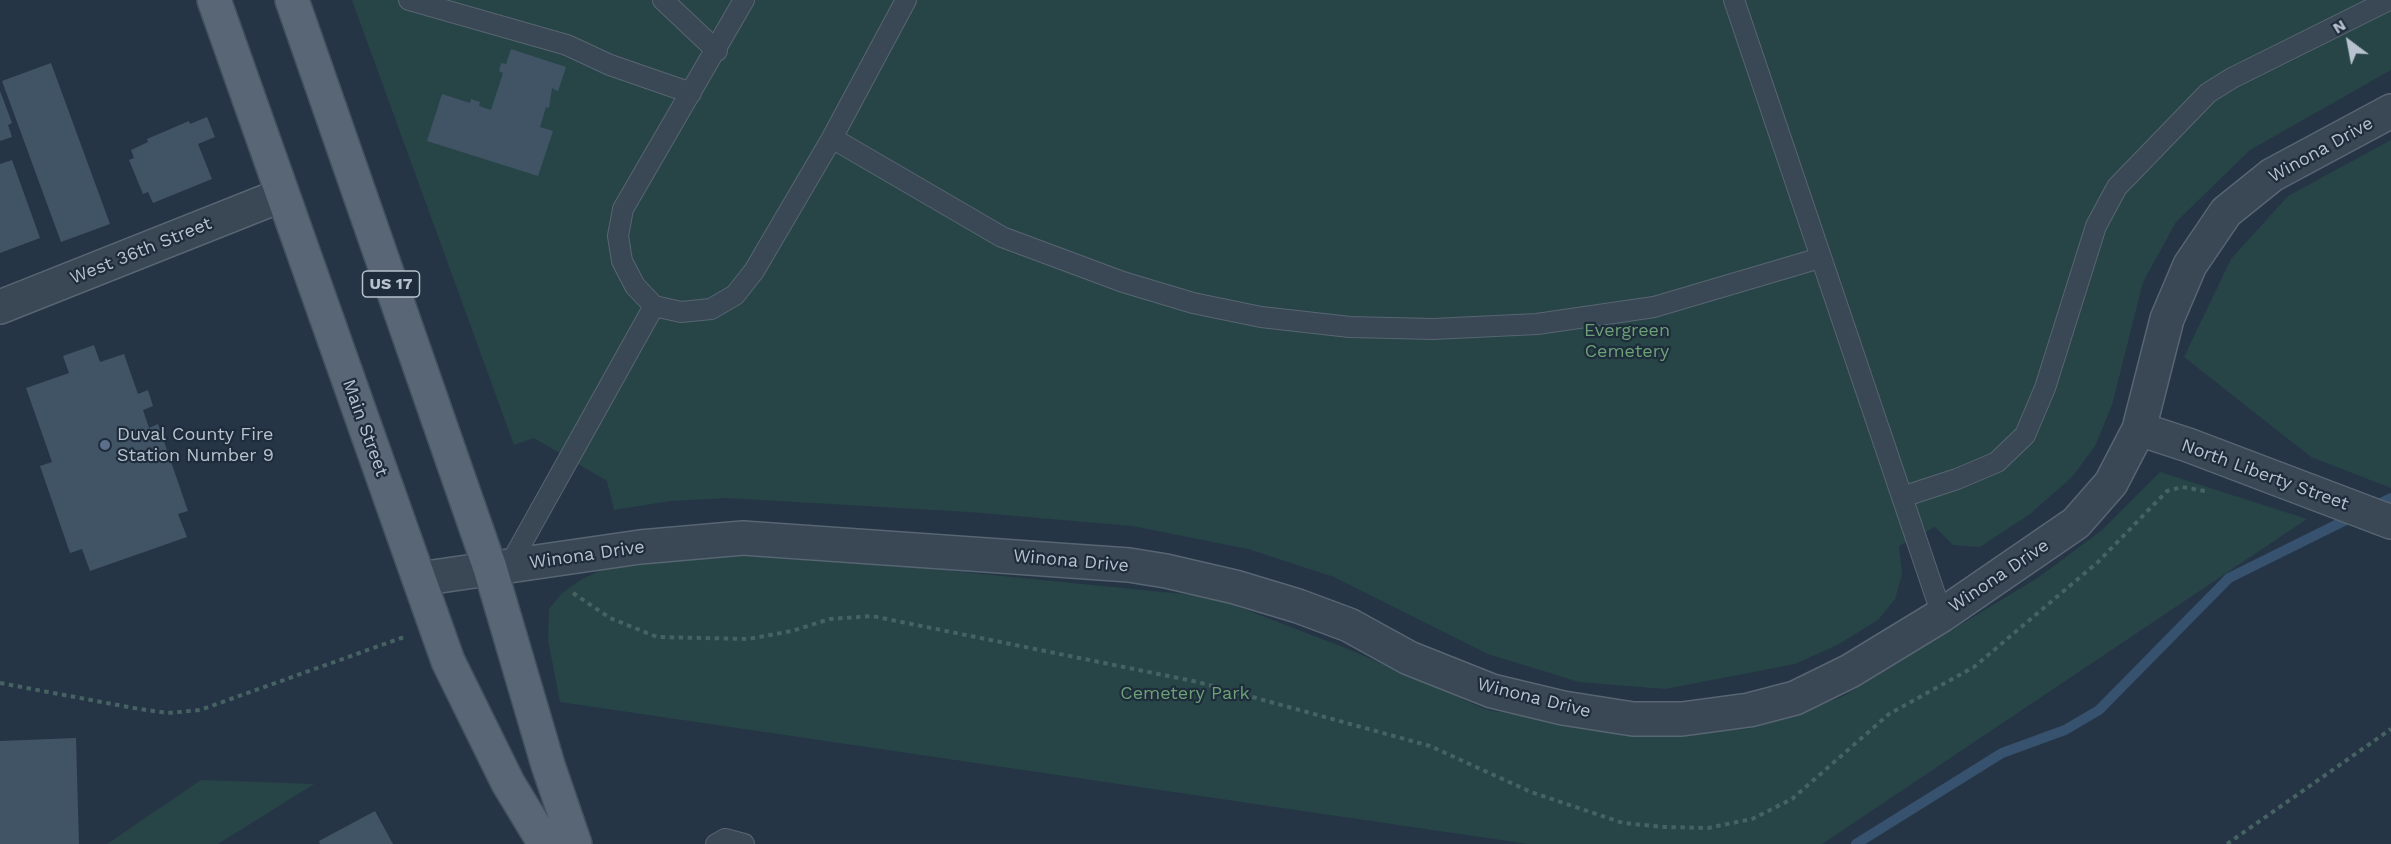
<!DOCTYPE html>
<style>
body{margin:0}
#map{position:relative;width:2391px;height:844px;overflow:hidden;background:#253546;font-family:"Work Sans",sans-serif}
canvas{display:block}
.north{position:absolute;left:2319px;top:12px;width:60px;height:60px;-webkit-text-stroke:4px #1e2c3b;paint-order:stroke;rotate:328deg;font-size:16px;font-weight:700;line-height:24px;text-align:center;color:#b7c2ce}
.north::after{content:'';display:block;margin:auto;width:21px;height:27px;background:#b7c2ce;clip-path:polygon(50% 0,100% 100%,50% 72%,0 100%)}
</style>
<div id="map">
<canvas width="2391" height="844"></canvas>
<div class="north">N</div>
</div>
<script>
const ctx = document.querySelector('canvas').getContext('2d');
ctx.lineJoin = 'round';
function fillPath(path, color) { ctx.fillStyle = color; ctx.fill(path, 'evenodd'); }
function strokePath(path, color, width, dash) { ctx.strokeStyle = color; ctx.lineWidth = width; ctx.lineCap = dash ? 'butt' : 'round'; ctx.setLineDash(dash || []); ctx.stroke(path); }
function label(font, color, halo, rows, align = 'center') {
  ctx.font = font + ' "Work Sans",sans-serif'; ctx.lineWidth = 4.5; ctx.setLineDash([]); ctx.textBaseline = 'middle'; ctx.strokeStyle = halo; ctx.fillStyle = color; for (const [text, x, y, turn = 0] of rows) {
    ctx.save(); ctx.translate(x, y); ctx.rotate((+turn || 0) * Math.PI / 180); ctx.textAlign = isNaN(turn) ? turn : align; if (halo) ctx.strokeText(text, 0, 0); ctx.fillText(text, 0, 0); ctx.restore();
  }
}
fillPath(new Path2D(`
 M352,0H2391V70L2250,150L2176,222L2143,282L2112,405L2095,446L2072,477L2030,514L1980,547L1953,545L1935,527L1899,546L1902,575L1895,599L1878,620L1839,644L1795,664L1665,689L1579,682L1488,654L1334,577L1248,549L1133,526L969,512L727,498L670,501L614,510L607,481L534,438L514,445Z
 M2391,140V488L2311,457L2184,357L2231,259L2288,196Z
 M2160,472L2307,519L1822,844H1528L560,702L548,640L549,609L562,593L582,579L607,568L639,560L731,555L911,567L1213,597L1353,651L1487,710L1642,736L1748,729L1842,697L2039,577L2102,530Z
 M201,780L314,784L218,844H107Z`), '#274547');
strokePath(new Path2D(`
 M2373,507L2391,498
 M1856,844L2002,753L2065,730L2099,710L2229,578L2356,515`), '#37526e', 10);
fillPath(new Path2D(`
 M511,49L566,67L558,91L552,88L549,108L546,107L540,127L553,131L538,176L427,141L442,94L470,103L471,99L480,102L479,106L491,110L503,73L499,71L501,63L506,64Z
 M51,63L110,224L61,242L2,81Z
 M0,91L12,123L8,125L12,137L0,141Z
 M207,117L215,137L198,144L212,179L153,203L148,192L143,194L129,160L134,158L131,150L148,142L147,139L189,121L190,124Z
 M12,160L40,238L0,253V164Z
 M94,345L100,362L124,354L138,394L148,390L153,406L143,410L149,428L158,424L188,511L178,514L187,537L90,571L82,549L70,553L40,466L52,462L26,388L69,373L63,356Z
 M76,738L79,844H0V741Z
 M375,811L393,844H320L319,841Z`), '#415465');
const service = new Path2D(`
 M409,0L567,45L610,65L691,93
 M663,0L717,51
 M744,0L623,209L618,236L622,261L635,286L654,306L681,312L711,309L735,295L754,271L832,138L906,0
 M1734,0L1942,615
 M832,138L1002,237L1123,282L1193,303L1261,317L1350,327L1433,329L1537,324L1654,307L1820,258
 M1902,497L1957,479L1997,462L2025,435L2045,388L2096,226L2117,187L2208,93L2232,78L2389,0
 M509,566L654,306
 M716,844L725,839L744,844`);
const minor = new Path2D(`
 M0,307L282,195`);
const tertiary = new Path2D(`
 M2139,429L2188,445L2391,522
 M419,579L640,547L743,538L1129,565L1166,571L1235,587L1298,606L1349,625L1409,658L1492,691L1563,708L1633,719H1682L1749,710L1795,698L1850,671L1942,615L2076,523L2111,483L2139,429L2167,319L2190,265L2226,212L2272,175L2391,111`);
const primary = new Path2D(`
 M214,0L448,661L508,783L545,844
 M292,0L490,568L548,765L575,844`);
strokePath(service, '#586572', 22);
strokePath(minor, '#586572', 36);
strokePath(tertiary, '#586572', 36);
strokePath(primary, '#43505e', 36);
strokePath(new Path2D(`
 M573,593L610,618L657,637L748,639L792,631L830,619L872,616L1198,682L1430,746L1531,792L1623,823L1664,827L1708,828L1752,819L1792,799L1889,714L1974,667L2098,562L2167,491L2182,487L2205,491
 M0,683L139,709L168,713L200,710L404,637
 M2227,844L2391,729`), '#466262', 4, [4.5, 4.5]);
strokePath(service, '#3a4755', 20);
strokePath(minor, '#3a4755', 33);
strokePath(tertiary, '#3a4755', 33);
strokePath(primary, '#586675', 33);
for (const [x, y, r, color] of [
 [105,445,6,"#5c6f8a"]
]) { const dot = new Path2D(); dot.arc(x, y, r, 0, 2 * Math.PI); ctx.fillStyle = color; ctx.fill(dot); strokePath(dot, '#1e2c3b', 2); }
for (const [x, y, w] of [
 [391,284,57]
]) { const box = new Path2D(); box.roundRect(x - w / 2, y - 13, w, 26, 4.5); ctx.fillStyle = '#1e2c3b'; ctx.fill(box); strokePath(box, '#b7c2ce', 1.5); }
label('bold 16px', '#b7c2ce', null, [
 ["US 17",391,284]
]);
label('18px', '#b7c2ce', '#1e2c3b', [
 ["Winona Drive",2321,150,-29],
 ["West 36th Street",141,251,-22],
 ["Main Street",365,428,70],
 ["North Liberty Street",2265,475,20],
 ["Winona Drive",587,555,-8],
 ["Winona Drive",1071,561,5],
 ["Winona Drive",1999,576,-34],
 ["Winona Drive",1534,698,14]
]);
label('18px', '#6ca175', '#1e2c3b', [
 ["Evergreen",1627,331],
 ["Cemetery",1627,352],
 ["Cemetery Park",1185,694]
]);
label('18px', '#b7c2ce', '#1e2c3b', [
 ["Duval County Fire",117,435],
 ["Station Number 9",117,456]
], 'left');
</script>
